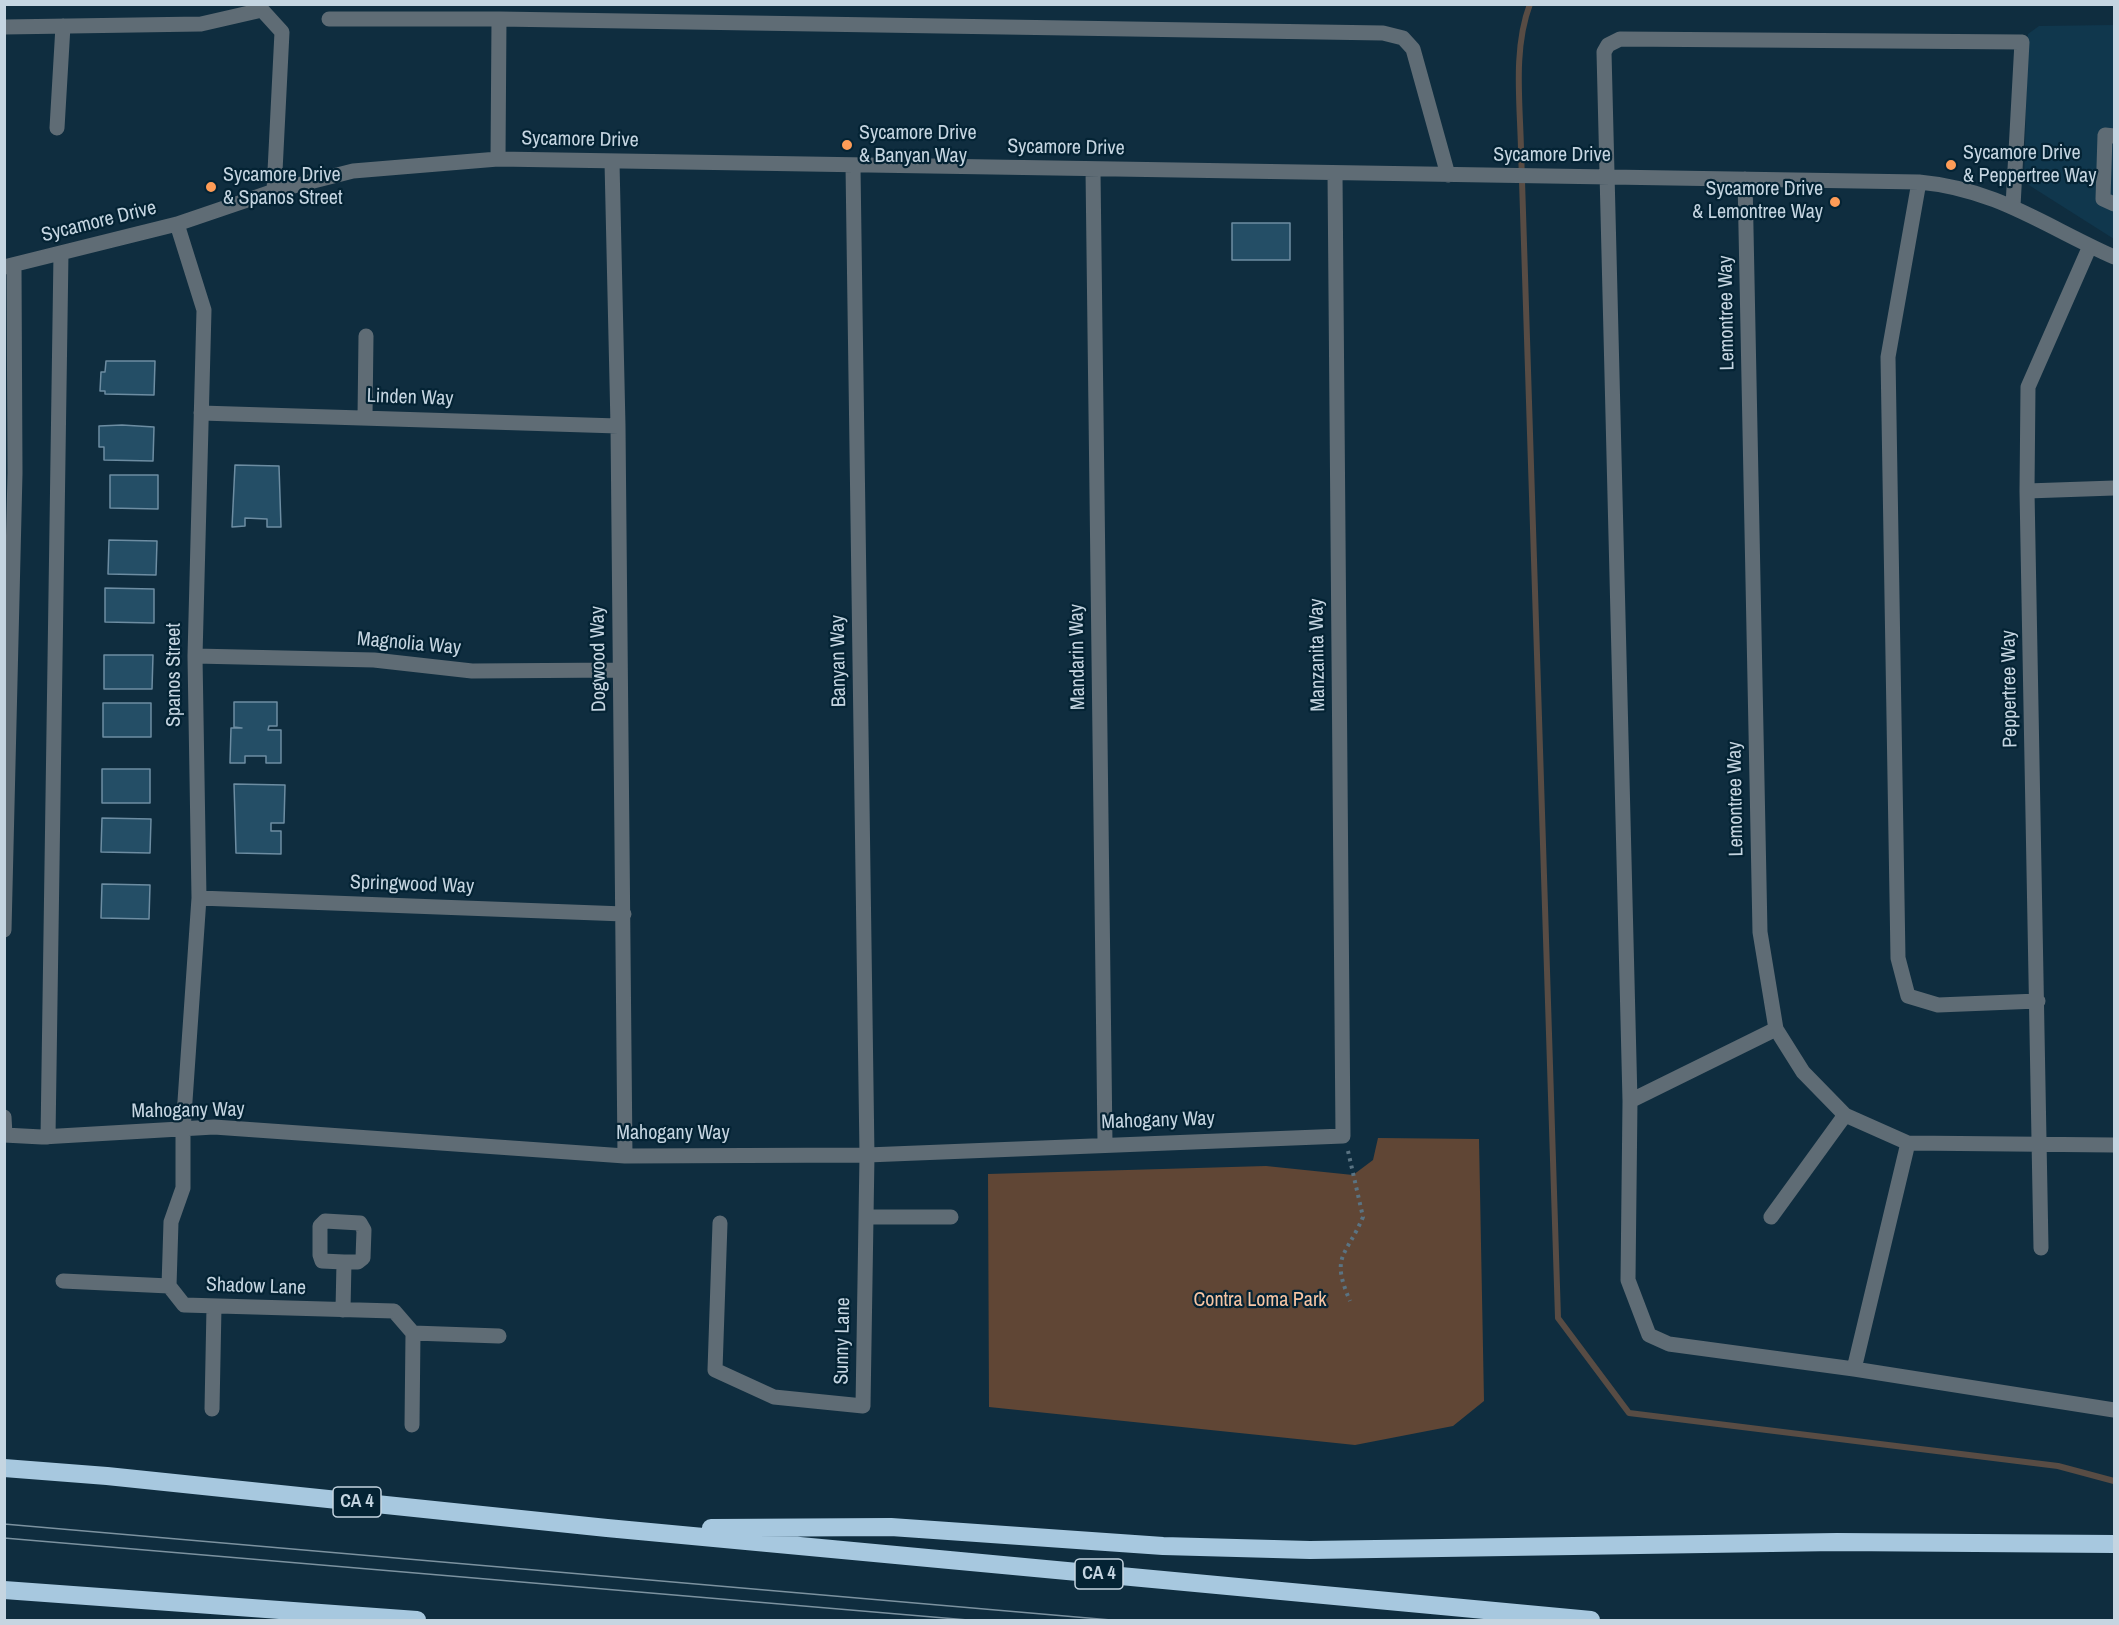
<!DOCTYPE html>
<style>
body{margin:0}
#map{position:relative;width:2119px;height:1625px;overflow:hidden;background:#0f2d3f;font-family:"Archivo Narrow",sans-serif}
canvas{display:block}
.frame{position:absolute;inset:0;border:6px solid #c5d5e1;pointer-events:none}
</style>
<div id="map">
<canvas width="2119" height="1625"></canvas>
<div class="frame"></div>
</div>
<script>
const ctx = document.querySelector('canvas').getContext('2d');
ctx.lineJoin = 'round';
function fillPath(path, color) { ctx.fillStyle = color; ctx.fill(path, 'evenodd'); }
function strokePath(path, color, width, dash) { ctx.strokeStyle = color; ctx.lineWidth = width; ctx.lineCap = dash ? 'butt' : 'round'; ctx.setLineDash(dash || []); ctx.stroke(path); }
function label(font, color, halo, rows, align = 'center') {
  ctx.font = font + ' "Archivo Narrow",sans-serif'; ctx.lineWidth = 4.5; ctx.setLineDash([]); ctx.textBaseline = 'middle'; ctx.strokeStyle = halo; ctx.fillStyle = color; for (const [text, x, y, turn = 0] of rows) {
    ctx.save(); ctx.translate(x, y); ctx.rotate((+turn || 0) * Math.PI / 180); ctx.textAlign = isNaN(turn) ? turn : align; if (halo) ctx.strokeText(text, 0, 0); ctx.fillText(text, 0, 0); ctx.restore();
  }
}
fillPath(new Path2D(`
 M2114,25V239L2024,182L2028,34L2039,26Z`), '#10374d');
fillPath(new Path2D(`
 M1378,1138L1479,1139L1484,1401L1453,1426L1355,1445L989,1407L988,1174L1266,1166L1353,1175L1373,1160Z`), '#604635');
strokePath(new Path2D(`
 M1530,4C1513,49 1520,102 1521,149L1558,1318L1629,1413L2058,1466L2114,1481`), '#584c44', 6);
const building = new Path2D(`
 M1232,223H1290V260H1232Z
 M106,361H155L154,395L105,394V391H100L101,372H105Z
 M122,425L154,427L153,461L104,460V447H99V426Z
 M235,465L279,466L281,527H267V519L245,518V526L232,527Z
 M110,475H158V509L110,508Z
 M109,540L157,541L156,575L108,574Z
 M105,588L154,589V623L105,622Z
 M104,655H153L152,689H104Z
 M234,702H277V726H269L268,730H281V763H266V756H245V763H230L231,728H242L234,727Z
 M103,703H151V737H103Z
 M102,769H150V803H102Z
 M234,784L285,785L284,823H271V831H281V854L236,853Z
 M102,818L151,819L150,853L101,852Z
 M102,884L150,885L149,919L101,918Z`);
fillPath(building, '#244e66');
strokePath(building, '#6d8da2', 1.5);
strokePath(new Path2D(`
 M1348,1151L1363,1217C1346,1257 1330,1255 1350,1301`), '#5a7382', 4, [3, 4.5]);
strokePath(new Path2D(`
 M329,19H499L498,159
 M499,19L1383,33L1403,38L1413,49L1448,175
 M4,27L201,24L262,10L282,32L274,191
 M57,128L63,26
 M2114,136L2105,135L2103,199L2114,204
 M612,162L618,426L625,1156
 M1093,170L1105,1143
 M1745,179L1760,932L1776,1029L1803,1072L1845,1115L1908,1143L2114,1145
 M1919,182L1888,357L1898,958L1908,996L1938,1005L2038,1001
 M2013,206L2022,42L1620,39L1608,45L1604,52L1630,1101L1628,1280L1649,1335L1669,1344L1854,1369L2114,1410
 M177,224L204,310L195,656L199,898L183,1130V1188L171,1222L169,1286L184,1305L394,1311L413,1333L499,1336
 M4,267L177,224L274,191L353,171L498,159L1919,182C1997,189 2046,227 2114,257
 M201,413L618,426
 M365,417L366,336
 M2027,491L2114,488
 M195,656L374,660L472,671L619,670
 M199,898L624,914
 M4,930L15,473L14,266
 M1630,1101L1776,1029
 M4,1117L5,1135
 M4,1135L42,1137L214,1127L625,1156L867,1155L1343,1136L1335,173
 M48,1137L61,253
 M866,1217H951
 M1771,1217L1845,1115
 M720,1223L715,1370L774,1397L863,1406L867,1155L853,166
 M2041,1248L2027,491L2028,387L2090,246
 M63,1281L169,1286
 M343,1310L344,1262H358L363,1258L364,1230L360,1223L325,1221L320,1226V1255L322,1261L344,1262
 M1854,1369L1908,1143
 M212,1409L214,1307
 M412,1425L413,1333`), '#5f6c75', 15);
strokePath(new Path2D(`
 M4,1468L107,1476L607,1528L1591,1620
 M711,1528L891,1527L1163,1546L1310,1550L1837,1542L2114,1544
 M4,1590L417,1620`), '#a7c8df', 18);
strokePath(new Path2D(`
 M4,1524L1111,1620
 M4,1538L968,1620`), '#7c92a0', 1.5);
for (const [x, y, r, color] of [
 [847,145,6,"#fe9c57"],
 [1951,165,6,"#fe9c57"],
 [211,187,6,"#fe9c57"],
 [1835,202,6,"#fe9c57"]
]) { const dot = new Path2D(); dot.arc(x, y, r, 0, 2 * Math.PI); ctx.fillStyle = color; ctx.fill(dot); strokePath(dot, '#042334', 2); }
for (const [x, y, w] of [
 [357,1502,48],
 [1099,1574,48]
]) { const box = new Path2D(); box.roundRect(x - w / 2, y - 15, w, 30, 4.5); ctx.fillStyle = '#042334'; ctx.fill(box); strokePath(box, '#c5d5e1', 1.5); }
label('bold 18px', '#c5d5e1', null, [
 ["CA 4",357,1502],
 ["CA 4",1099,1574]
]);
label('20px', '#c5d5e1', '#042334', [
 ["Sycamore Drive",859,134],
 ["& Banyan Way",859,157],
 ["Sycamore Drive",1963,154],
 ["& Peppertree Way",1963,177],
 ["Sycamore Drive",223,176],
 ["& Spanos Street",223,199],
 ["Sycamore Drive",1823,190,"right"],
 ["& Lemontree Way",1823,213,"right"]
], 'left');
label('20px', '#c5d5e1', '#042334', [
 ["Sycamore Drive",580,140,1],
 ["Sycamore Drive",1066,148,1],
 ["Sycamore Drive",1552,156],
 ["Sycamore Drive",99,222,-14],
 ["Lemontree Way",1727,313,-91],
 ["Linden Way",410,398,2],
 ["Magnolia Way",409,644,5],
 ["Manzanita Way",1318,655,-91],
 ["Mandarin Way",1078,657,-91],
 ["Dogwood Way",599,659,-91],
 ["Banyan Way",839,661,-91],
 ["Spanos Street",175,675,-90],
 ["Peppertree Way",2010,689,-91],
 ["Lemontree Way",1736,799,-91],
 ["Springwood Way",412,885,2],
 ["Mahogany Way",188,1111,-1],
 ["Mahogany Way",1158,1121,-2],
 ["Mahogany Way",673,1134],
 ["Shadow Lane",256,1287,2],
 ["Sunny Lane",843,1341,-89]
]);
label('20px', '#f8c5a3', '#042334', [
 ["Contra Loma Park",1260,1301]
]);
</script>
